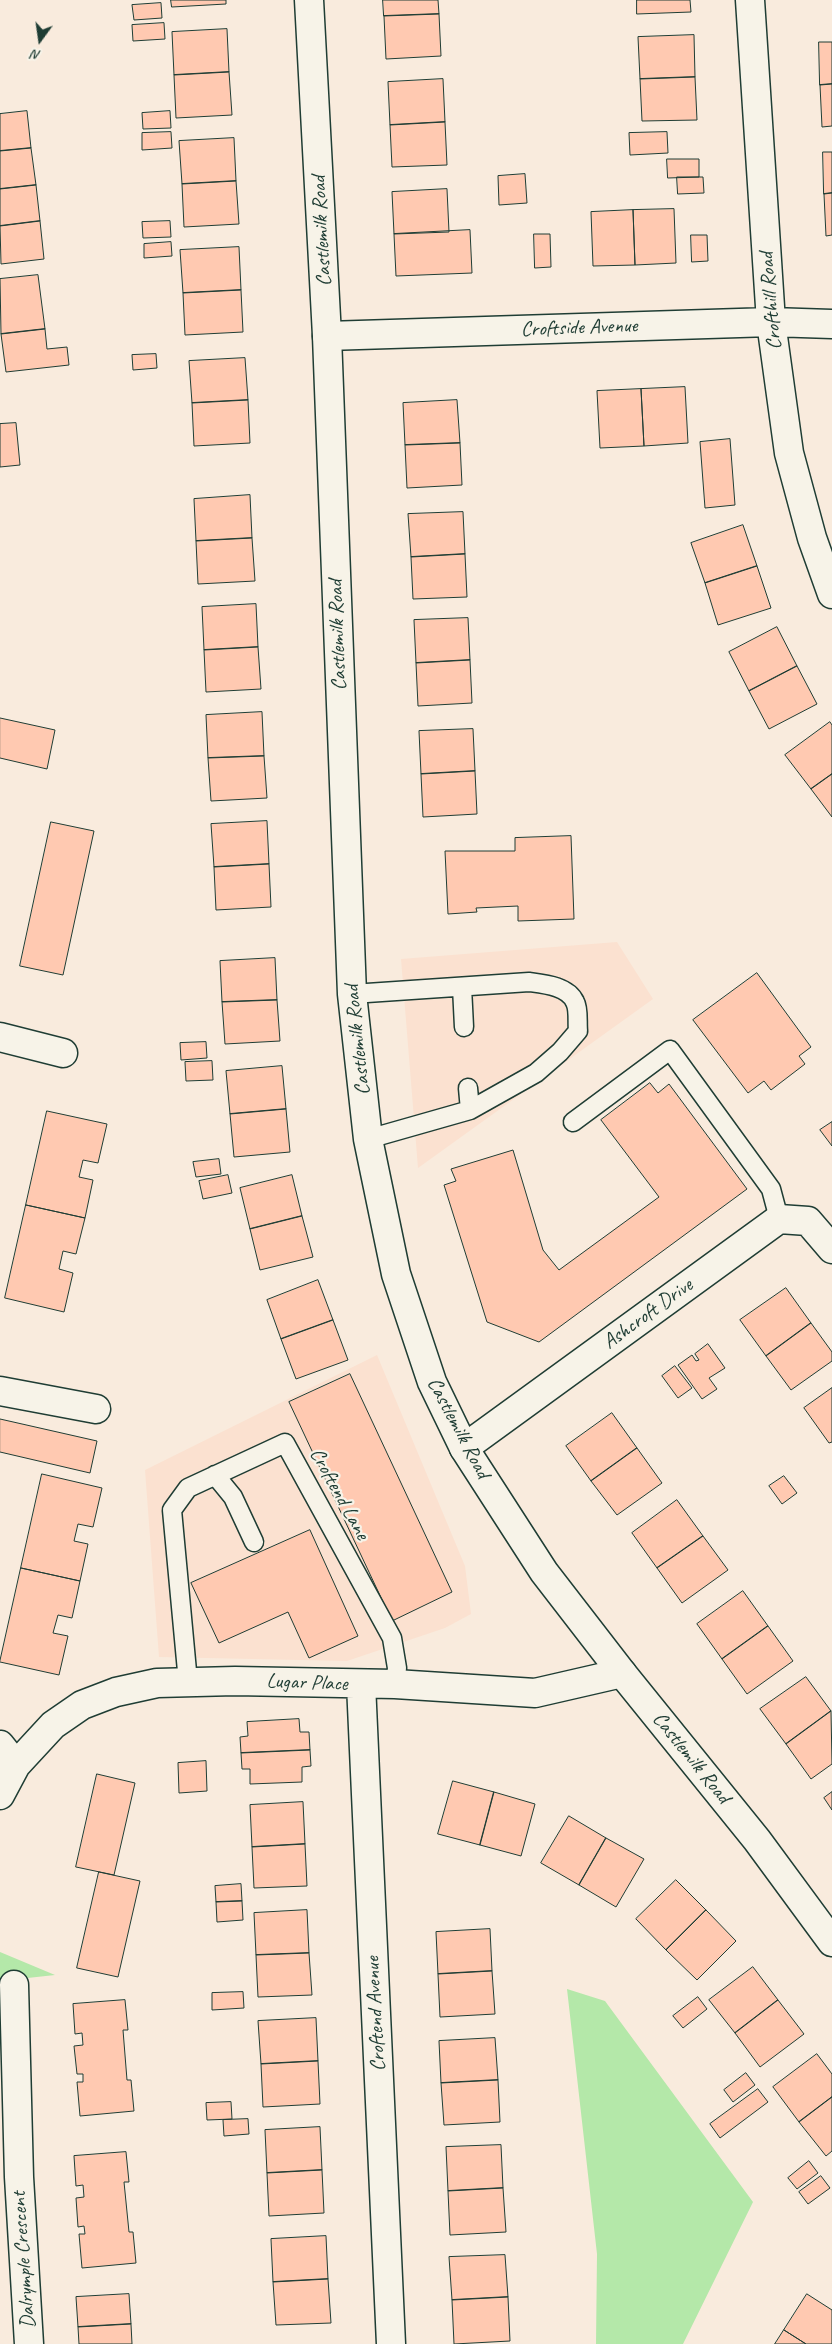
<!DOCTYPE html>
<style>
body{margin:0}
#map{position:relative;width:832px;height:2344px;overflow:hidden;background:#f9ebdd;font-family:Caveat,sans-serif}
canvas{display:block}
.north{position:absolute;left:15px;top:15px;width:50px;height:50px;-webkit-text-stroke:4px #f7f3e8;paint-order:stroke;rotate:194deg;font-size:14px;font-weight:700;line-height:20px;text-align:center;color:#1f3d34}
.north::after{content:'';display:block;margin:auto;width:18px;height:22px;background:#1f3d34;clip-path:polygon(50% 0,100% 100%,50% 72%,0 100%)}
</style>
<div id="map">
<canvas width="832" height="2344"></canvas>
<div class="north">N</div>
</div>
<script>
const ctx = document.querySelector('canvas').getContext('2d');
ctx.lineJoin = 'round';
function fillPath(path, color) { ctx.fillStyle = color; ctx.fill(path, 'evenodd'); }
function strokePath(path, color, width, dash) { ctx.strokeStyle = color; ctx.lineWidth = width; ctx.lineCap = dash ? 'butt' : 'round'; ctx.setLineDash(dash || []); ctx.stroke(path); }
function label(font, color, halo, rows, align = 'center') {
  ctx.font = font + ' Caveat,sans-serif'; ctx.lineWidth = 4.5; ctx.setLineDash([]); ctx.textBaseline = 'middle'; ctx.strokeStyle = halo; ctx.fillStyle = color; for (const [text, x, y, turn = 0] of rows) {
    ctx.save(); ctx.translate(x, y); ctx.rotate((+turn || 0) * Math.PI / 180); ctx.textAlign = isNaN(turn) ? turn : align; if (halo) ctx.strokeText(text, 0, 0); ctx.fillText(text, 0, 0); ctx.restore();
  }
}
fillPath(new Path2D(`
 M617,942L653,999L418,1168L401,959Z
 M377,1355L465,1566L471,1614L445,1628L347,1661L159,1657L145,1470Z`), '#fbe1d0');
fillPath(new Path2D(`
 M0,1952L55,1975L0,1981Z
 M567,1989L605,2001L753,2202L683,2344H596L597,2254Z`), '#b4e8a9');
const building = new Path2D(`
 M171,0H226V4L172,7Z
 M383,0H438L439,14L384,16Z
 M637,0H690L691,12L637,14Z
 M161,3L162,18L134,20L132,5Z
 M439,14L441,56L386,59L384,16Z
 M164,23L165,39L133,41L132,25Z
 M227,29L229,72L174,75L172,32Z
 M694,35L695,77L640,79L638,37Z
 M819,42H832V84L820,85Z
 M229,72L232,115L176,118L174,75Z
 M695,77L697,120L642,121L640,79Z
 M443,79L445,122L390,125L388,82Z
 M832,84V126L822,127L820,85Z
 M27,111L31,148L0,151V114Z
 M170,111L171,128L143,129L142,113Z
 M445,122L447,165L392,167L390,125Z
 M171,132L172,148L142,150V133Z
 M667,132L668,153L630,155L629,133Z
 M234,138L236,181L182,184L179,141Z
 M31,148L36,185L0,189V151Z
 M823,152H832V193L824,194Z
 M667,159H699V177L668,178Z
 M525,174L527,203L499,205L498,176Z
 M677,177H703L704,193L678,194Z
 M236,181L239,224L184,227L182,184Z
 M36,185L40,221L0,226V189Z
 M447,189L449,232L394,234L392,192Z
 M832,193V235L826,236L824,194Z
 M674,209L676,263L635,265L633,210Z
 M633,210L635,265L593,266L591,212Z
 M40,221L44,259L1,264L0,226Z
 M170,221L171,237L143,238L142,222Z
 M470,230L472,273L396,276L394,234Z
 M534,234H550L551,267L535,268Z
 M691,235H707L708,261L692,262Z
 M171,242L172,256L144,258V244Z
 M239,247L241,290L183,293L180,250Z
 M38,275L45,329L1,334L0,279Z
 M241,290L243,332L185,335L183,293Z
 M45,329L47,349L67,347L69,365L6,372L1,334Z
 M156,354L157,368L133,370L132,355Z
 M245,358L248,400L192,403L189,361Z
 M685,387L688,443L644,446L641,389Z
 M641,389L644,446L600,448L597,391Z
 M248,400L250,443L194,446L192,403Z
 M457,400L460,443L405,445L403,403Z
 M16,423L20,465L0,467V424Z
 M730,439L735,505L705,508L700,442Z
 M460,443L462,485L407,488L405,445Z
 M250,495L252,538L196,541L194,499Z
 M463,512L465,554L411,557L408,514Z
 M743,525L757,566L705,583L691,543Z
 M252,538L255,581L198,584L196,541Z
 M465,554L467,597L413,599L411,557Z
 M757,566L771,608L718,625L705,583Z
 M256,604L258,647L204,650L202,607Z
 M468,618L470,660L416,663L414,620Z
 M777,627L797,666L749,691L729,652Z
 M258,647L261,689L206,692L204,650Z
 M470,660L472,703L418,706L416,663Z
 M797,666L817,704L769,729L749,691Z
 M262,712L264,756L208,758L206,715Z
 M0,718L55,730L47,769L0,758Z
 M830,722L832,725V774L811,789L785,755Z
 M473,729L475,771L421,774L419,731Z
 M264,756L267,798L211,801L208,758Z
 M475,771L477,814L423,817L421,774Z
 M832,774V817L811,789Z
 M267,821L269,864L214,867L211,824Z
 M51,822L94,831L63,975L20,966Z
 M571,836L574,919L518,921V906L476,908L477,912L448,914L445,851H515V838Z
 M269,864L271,907L216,910L214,867Z
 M275,958L277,1000L222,1002L220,961Z
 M757,973L811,1047L799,1056L805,1064L771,1090L764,1081L748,1093L693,1020Z
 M277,1000L280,1041L225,1044L222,1002Z
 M206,1042L207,1058L181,1060L180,1043Z
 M212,1061L213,1080L186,1081L185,1062Z
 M282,1066L286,1109L230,1114L226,1071Z
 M650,1083L658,1093L669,1084L747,1189L539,1342L487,1322L444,1185L456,1181L451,1169L513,1150L543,1250L559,1270L659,1197L601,1120Z
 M286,1109L290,1152L234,1157L230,1114Z
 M47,1111L107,1124L98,1163L83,1160L79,1177L93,1180L85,1218L26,1205Z
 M832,1122V1146L820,1130Z
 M219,1159L221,1174L196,1177L193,1162Z
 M228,1175L232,1193L203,1199L199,1181Z
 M292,1175L302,1216L250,1229L240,1188Z
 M26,1205L85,1218L76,1254L63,1251L59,1269L73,1273L64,1312L5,1298Z
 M302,1216L313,1257L260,1270L250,1229Z
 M318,1280L333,1320L281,1339L267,1300Z
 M786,1288L811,1323L766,1356L740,1320Z
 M333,1320L348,1360L296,1379L281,1339Z
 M811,1323L832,1352V1361L791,1390L766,1356Z
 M708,1344L725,1368L709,1378L717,1389L702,1399L678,1365L692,1355L696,1361L699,1360L695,1354Z
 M675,1366L692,1388L678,1398L662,1376Z
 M350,1374L452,1592L392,1621L289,1402Z
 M832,1388V1442L829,1443L804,1408Z
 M612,1413L637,1448L591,1481L566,1446Z
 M0,1419L97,1441L90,1473L0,1452Z
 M637,1448L662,1483L617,1515L591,1481Z
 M42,1474L102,1488L93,1527L78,1524L74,1541L88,1544L80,1581L21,1568Z
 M784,1476L797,1493L782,1504L769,1486Z
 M677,1500L703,1536L657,1568L632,1533Z
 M310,1530L358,1636L309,1658L288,1612L219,1643L191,1583Z
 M703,1536L728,1570L682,1603L657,1568Z
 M21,1568L80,1581L72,1618L58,1615L53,1633L68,1636L59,1675L0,1662Z
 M743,1591L768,1626L722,1659L697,1624Z
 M768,1626L793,1661L747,1694L722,1659Z
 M806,1677L831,1711L786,1744L760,1709Z
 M831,1711L832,1764L811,1779L786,1744Z
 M299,1719L300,1732H309L310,1750L241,1753L240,1737L248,1736L247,1722Z
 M310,1750L311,1766L302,1767V1782L250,1784V1769H242L241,1753Z
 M206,1761L207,1791L179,1793L178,1763Z
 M97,1774L135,1783L114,1875L76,1867Z
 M453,1781L494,1792L480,1845L438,1834Z
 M494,1792L535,1804L521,1856L480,1845Z
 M832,1792V1810L824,1798Z
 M303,1802L305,1844L252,1847L250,1805Z
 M569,1816L606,1838L579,1885L541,1863Z
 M606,1838L644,1859L616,1907L579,1885Z
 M305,1844L307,1886L254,1888L252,1847Z
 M99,1872L140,1881L118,1977L77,1968Z
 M676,1880L706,1910L666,1950L636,1919Z
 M241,1884L242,1901L216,1902L215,1886Z
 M242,1901L243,1920L217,1922L216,1902Z
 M307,1910L309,1953L256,1955L254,1913Z
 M706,1910L736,1941L697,1980L666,1950Z
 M490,1929L492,1971L438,1974L436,1932Z
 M309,1953L312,1995L258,1997L256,1955Z
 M753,1967L778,2000L735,2033L709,2000Z
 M492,1971L495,2014L440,2017L438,1974Z
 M243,1992L244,2008L212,2010V1993Z
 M698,1997L707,2009L683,2028L673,2016Z
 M125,2000L128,2030H123L127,2080H131L134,2111L80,2116L77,2082H83V2074H77L74,2046L83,2045L82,2033L75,2034L73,2004Z
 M778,2000L804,2034L760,2067L735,2033Z
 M316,2018L318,2061L261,2064L258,2021Z
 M495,2038L498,2080L441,2083L439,2041Z
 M817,2054L832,2074V2097L799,2122L773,2087Z
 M318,2061L320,2104L263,2107L261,2064Z
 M746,2073L755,2085L733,2102L724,2090Z
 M498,2080L500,2122L444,2125L441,2083Z
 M758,2089L768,2102L720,2138L710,2124Z
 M832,2097V2151L826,2156L799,2122Z
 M231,2102L232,2119L207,2120L206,2103Z
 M248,2119L249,2134L224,2136L223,2120Z
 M320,2127L322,2170L267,2173L265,2130Z
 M501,2145L503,2188L448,2191L446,2147Z
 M126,2152L129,2182H124L129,2232H133L136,2263L82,2268L79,2234H85L84,2226L78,2227L76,2198L84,2197L83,2185L76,2186L74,2156Z
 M809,2161L818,2173L797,2189L788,2178Z
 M322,2170L324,2213L269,2216L267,2173Z
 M821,2176L830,2188L808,2204L799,2192Z
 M503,2188L506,2232L450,2235L448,2191Z
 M326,2236L328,2279L273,2282L271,2239Z
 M505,2255L508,2297L452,2300L449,2257Z
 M328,2279L331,2323L276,2325L273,2282Z
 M129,2294L131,2324L78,2327L76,2297Z
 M807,2294L832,2310V2344H806L784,2330Z
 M508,2297L510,2341L454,2344L452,2300Z
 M131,2324L132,2344H79L78,2327Z
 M784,2330L806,2344H775Z`);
fillPath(building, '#ffc9b1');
strokePath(building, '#1f3d34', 1);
const lane = new Path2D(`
 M462,987L464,1027
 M352,994L529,982C544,984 568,986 575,1002C579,1009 577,1022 578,1031L560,1052L536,1073L470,1110L368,1139
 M468,1088L470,1110
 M573,1122L670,1050L771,1189L779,1219
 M215,1475L233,1497L254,1542
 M188,1682L172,1510L188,1488L285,1443L392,1638L397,1668L395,1684`);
const street = new Path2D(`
 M750,0L771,322L789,453L812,538L832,594
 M327,336L771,322L832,324
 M0,1037L63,1053
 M0,1391L96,1409
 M464,1448L779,1219L808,1221L832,1249
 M361,1684L391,2344
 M0,1745L16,1765
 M0,1795L16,1765L53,1725L82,1705L116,1692L157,1683L235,1681L395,1684L535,1693L622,1673
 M14,1985L19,2177L29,2344`);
const secondary = new Path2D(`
 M309,0L327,336L352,994L368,1139L396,1274L432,1382L464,1448L544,1572L622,1673L757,1840L832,1942`);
strokePath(lane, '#1f3d34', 21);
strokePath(street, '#1f3d34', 31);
strokePath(secondary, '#1f3d34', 31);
strokePath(lane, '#f7f3e8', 18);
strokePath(street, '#f7f3e8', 28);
strokePath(secondary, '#f7f3e8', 28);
label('21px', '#1f3d34', '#f7f3e8', [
 ["Castlemilk Road",322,231,-93],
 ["Crofthill Road",771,301,-95],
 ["Croftside Avenue",579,328,-2],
 ["Castlemilk Road",338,635,-92],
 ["Castlemilk Road",358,1040,-96],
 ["Ashcroft Drive",648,1314,-36],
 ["Castlemilk Road",458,1428,62],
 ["Croftend Lane",339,1494,61],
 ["Lugar Place",307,1683,2],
 ["Castlemilk Road",691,1758,51],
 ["Croftend Avenue",376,2014,-93],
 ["Dalrymple Crescent",24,2260,-94]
]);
</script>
